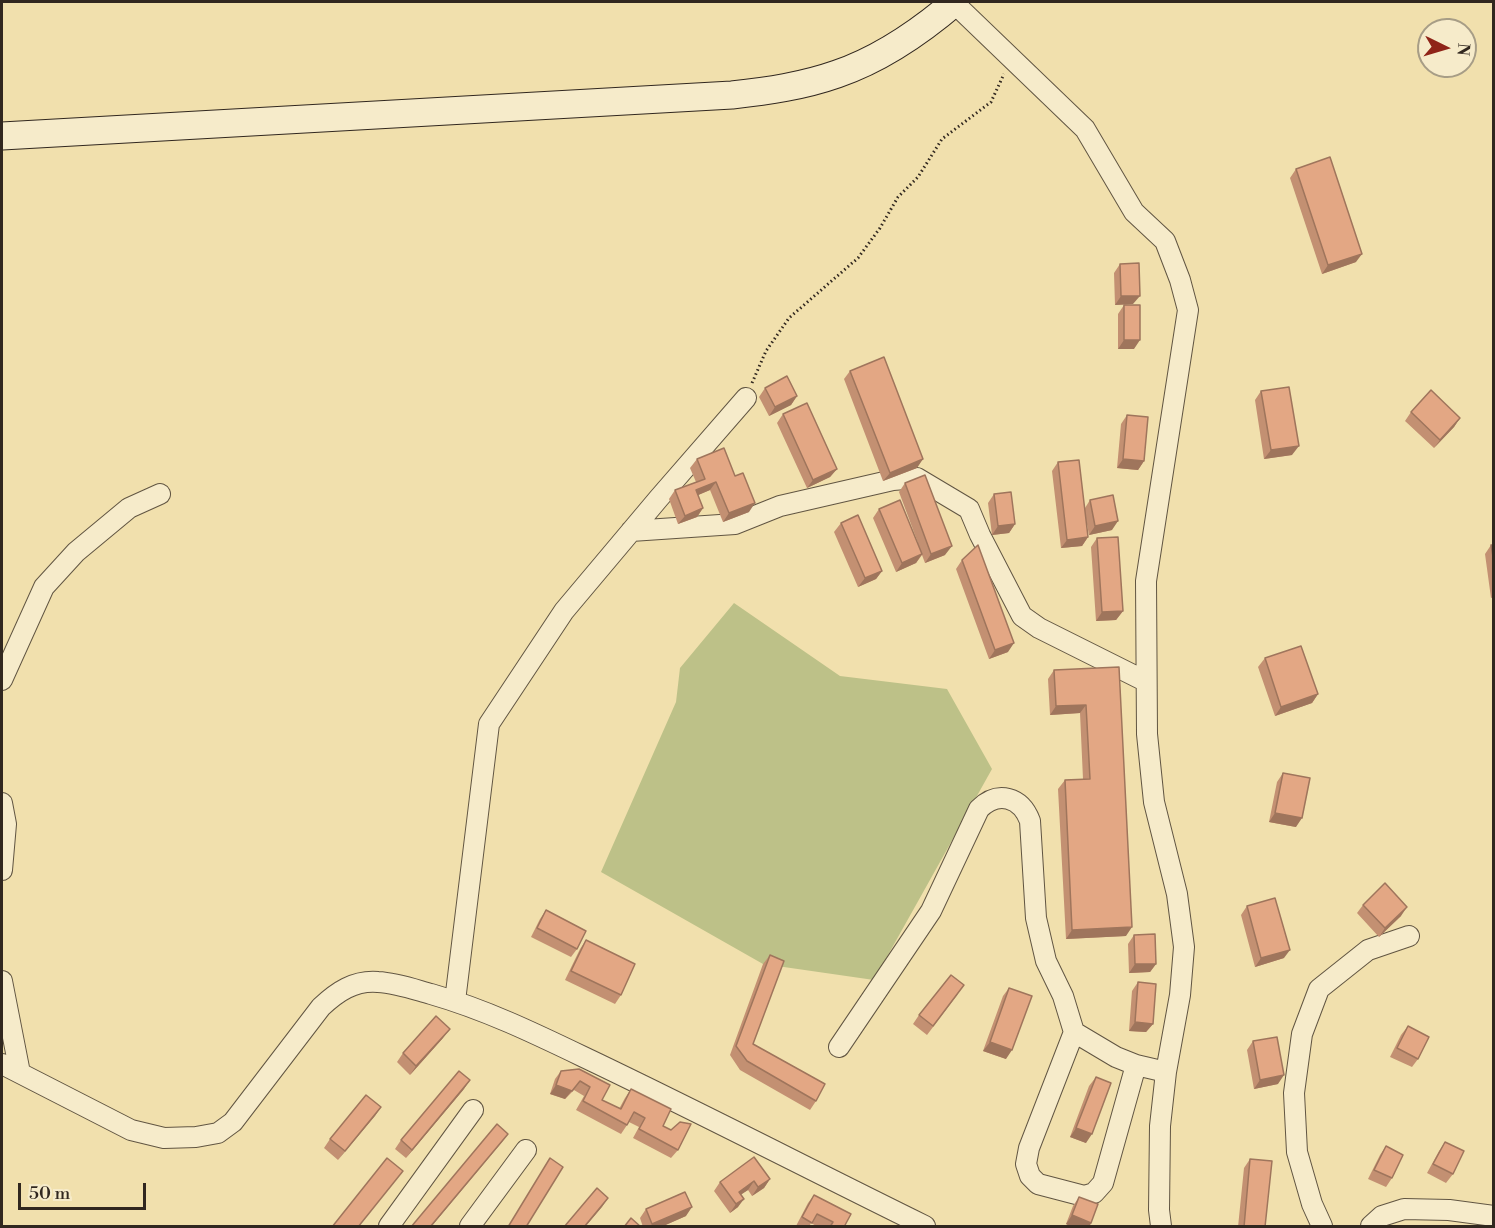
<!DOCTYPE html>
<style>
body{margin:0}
#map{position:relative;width:1495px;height:1228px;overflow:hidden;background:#f1e0ad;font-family:"Libre Bodoni",serif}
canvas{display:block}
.frame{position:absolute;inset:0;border:3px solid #31271f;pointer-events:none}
.north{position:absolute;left:1417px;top:18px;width:60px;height:60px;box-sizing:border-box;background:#f6ebca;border:2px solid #a79d86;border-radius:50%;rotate:95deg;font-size:16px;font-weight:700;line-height:24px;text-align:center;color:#31271f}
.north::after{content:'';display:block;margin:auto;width:21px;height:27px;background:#8f2418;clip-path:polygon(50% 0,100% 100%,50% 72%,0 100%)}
.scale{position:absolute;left:18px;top:1183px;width:128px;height:27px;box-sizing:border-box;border:3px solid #31271f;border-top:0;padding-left:8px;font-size:18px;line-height:21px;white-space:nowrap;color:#31271f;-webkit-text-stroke:4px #f6ebca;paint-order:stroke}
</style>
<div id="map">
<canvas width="1495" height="1228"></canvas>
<div class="frame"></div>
<div class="north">N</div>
<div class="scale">50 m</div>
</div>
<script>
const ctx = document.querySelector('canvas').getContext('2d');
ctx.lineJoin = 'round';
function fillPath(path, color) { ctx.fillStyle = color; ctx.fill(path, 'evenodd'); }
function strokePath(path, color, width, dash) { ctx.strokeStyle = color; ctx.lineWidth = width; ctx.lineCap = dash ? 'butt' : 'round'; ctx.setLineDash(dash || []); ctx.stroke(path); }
fillPath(new Path2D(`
 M734,603L840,676L947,689L992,769L874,980L763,964L601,872L676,702L680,668Z`), '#bdc188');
const minor = new Path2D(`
 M953,2L1085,129L1134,212L1165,241L1180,280L1188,310L1146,581L1147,734L1154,802L1177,894L1184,947L1180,995L1166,1072L1160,1126L1159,1210L1161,1226
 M631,531L735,524L780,506L893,480L917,478L969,509L980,535L1022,616L1039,628L1145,681
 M2,680L44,587L76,552L129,508L160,494
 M2,803L6,824L2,870
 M2,981L20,1073
 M455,1001L489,724L564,611L659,498L746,398
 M1074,1032L1029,1148L1026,1164L1030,1176L1038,1184L1084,1196L1094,1193L1103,1183L1136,1065
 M839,1047L931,911L979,809C998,790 1021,797 1030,821L1036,918L1046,961L1063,996L1074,1032L1116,1057L1136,1065L1166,1072
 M2,1064L131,1130L164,1138L196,1137L218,1133L233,1122L321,1007C337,992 354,980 378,982C396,983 413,989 431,994C487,1010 538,1035 590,1060C703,1114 813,1171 925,1226
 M389,1226L473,1110
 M470,1226L526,1150
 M1322,1226L1312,1204L1297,1152L1294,1093L1302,1034L1319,989L1368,950L1409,936
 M1371,1226L1382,1216L1404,1209L1449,1210L1494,1216`);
const secondary = new Path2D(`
 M2,136L732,95C768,91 803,86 837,74C881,59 920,32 955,2`);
strokePath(minor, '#615542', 22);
strokePath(secondary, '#31271f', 29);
strokePath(new Path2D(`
 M752,383L766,351L789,318L858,258L880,228L898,197L918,177L942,139L991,102L1004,74`), '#31271f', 3, [1.5, 3]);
strokePath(minor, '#f6ebca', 20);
strokePath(secondary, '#f6ebca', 27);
fillPath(new Path2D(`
 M1296,169L1356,262L1322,274L1290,178Z
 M1120,264L1133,304L1115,305L1114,273Z
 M1124,305L1134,349H1118V314Z
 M850,371L917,468L883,481L844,379Z
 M765,388L797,396L791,405L769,416L759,397Z
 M1261,391L1292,455L1264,459L1255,400Z
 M1411,412L1460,418L1454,427L1434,448L1405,421Z
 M783,414L837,469L830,477L807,488L777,423Z
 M1127,415L1144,461L1138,470L1117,468L1121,424Z
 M697,459L749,512L723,522L710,490L698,495L703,508L697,517L678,524L669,499L675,490L696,482L690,468Z
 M1058,462L1085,508L1090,500L1112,530L1089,535L1086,519L1088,537L1082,546L1061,548L1052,471Z
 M905,483L945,555L925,563L922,555L916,563L896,572L873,518L879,509L918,543L899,492Z
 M994,494L1015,524L1009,533L992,535L988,503Z
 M841,523L882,571L876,579L858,587L834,532Z
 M1097,538L1123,611L1116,620L1096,621L1091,547Z
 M1491,545H1494V597L1491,598L1485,554Z
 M962,560L1008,652L989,659L956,569Z
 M1265,658L1318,694L1312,703L1275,716L1258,667Z
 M1119,667L1126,936L1066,939L1058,789L1065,780L1083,779L1080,713L1050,715L1048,679L1054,670Z
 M1283,773L1296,827L1269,822L1277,782Z
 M1363,905L1401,916L1379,937L1357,913Z
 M1247,906L1284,958L1255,967L1241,915Z
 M546,910L577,949L571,957L531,937L540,919Z
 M1134,935L1156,964L1150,972L1129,973L1128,944Z
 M586,940L621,995L615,1004L565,980L580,949Z
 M770,955L753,1044L816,1101L810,1110L740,1070L730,1055L763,964Z
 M1138,982L1153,1024L1146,1032L1129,1031L1132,991Z
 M1009,988L1006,1059L983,1051L1003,996Z
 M958,994L927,1035L913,1024L919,1015Z
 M1408,1026L1418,1059L1412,1067L1390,1057L1401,1035Z
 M443,1038L410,1075L397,1062L403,1053Z
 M1253,1041L1278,1084L1254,1089L1247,1050Z
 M579,1069L602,1100L619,1109L625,1098L631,1089L663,1126L678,1150L671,1158L633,1138L639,1127L629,1122L621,1134L576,1110L584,1096L574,1090L565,1099L550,1094L555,1079L561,1071Z
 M1096,1077L1086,1143L1070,1137L1089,1086Z
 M464,1089L406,1158L395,1149L401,1140Z
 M381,1107L338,1160L324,1148L330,1139Z
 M1445,1142L1453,1174L1446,1183L1427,1173L1439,1151Z
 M1386,1146L1392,1178L1386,1187L1368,1179L1380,1155Z
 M1250,1159L1265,1227H1238L1244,1168Z
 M770,1179L764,1188L752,1196L748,1190L741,1194L738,1207L730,1213L714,1191L720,1182Z
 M814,1195L844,1227H818L811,1223L809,1227L796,1226L808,1203Z
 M1079,1197L1091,1223L1089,1227H1072L1066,1224L1073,1206Z
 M646,1209L686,1216L661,1227H643L640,1218Z`), '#c39072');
fillPath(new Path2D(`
 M1362,254L1356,262L1322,274L1328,265Z
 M1121,296H1140L1133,304L1115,305Z
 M1124,340H1140L1134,349H1118Z
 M797,396L791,405L769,416L775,407Z
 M1460,418L1454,427L1434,448L1440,440Z
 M1299,446L1292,455L1264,459L1271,450Z
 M923,459L917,468L883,481L890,473Z
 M1123,459L1144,461L1138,470L1117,468Z
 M837,469L830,477L807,488L813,480Z
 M716,482L710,490L689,499L696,490Z
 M755,503L749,512L723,522L729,513Z
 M703,508L697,517L678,524L685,516Z
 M1118,521L1112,530L1089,535L1095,526Z
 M1015,524L1009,533L992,535L998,526Z
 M1088,537L1082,546L1061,548L1067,540Z
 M952,546L945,555L925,563L931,554Z
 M922,554L916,563L896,572L902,563Z
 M882,571L876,579L858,587L865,578Z
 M1123,611L1116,620L1096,621L1102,612Z
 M1014,643L1008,652L989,659L995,650Z
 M1318,694L1312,703L1275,716L1281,707Z
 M1086,705L1080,713L1050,715L1056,706Z
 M1275,813L1302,818L1296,827L1269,822Z
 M1407,907L1401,916L1379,937L1385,928Z
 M1132,927L1126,936L1066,939L1072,930Z
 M1290,950L1284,958L1255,967L1261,958Z
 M1135,964H1156L1150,972L1129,973Z
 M1135,1022L1153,1024L1146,1032L1129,1031Z
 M450,1029L443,1038L410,1075L416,1066Z
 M990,1042L1012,1050L1006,1059L983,1051Z
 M1284,1075L1278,1084L1254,1089L1260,1080Z
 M470,1080L464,1089L406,1158L412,1150Z
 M580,1081L565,1099L550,1094L556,1085Z
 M381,1107L375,1116L338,1160L345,1151Z
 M1076,1128L1092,1134L1086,1143L1070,1137Z
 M508,1134L502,1142L431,1227H430Z
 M770,1179L764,1188L752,1196L758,1187Z
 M754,1181L748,1190L733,1200L739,1192Z
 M608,1198L602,1207L585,1227H584Z
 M744,1199L738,1207L730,1213L736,1204Z
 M692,1207L686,1216L661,1227H651L652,1224Z
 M1072,1215L1091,1223L1089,1227H1072L1066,1224Z`), '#9f755c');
const building = new Path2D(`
 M1330,157L1362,254L1328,265L1296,169Z
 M1139,263L1140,296H1121L1120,264Z
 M1124,305H1140V340H1124Z
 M884,357L923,459L890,473L850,371Z
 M787,376L797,396L775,407L765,388Z
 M1289,387L1299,446L1271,450L1261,391Z
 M1431,390L1460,418L1440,440L1411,412Z
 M807,403L837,469L813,480L783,414Z
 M1127,415L1148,417L1144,461L1123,459Z
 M724,448L735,476L743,473L755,503L729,513L716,482L696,490L703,508L685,516L675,490L705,479L697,459Z
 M1079,460L1088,537L1067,540L1058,462Z
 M925,475L952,546L931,554L905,483Z
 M1011,492L1015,524L998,526L994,494Z
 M1113,495L1118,521L1095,526L1090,500Z
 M900,500L922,554L902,563L879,509Z
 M858,515L882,571L865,578L841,523Z
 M1118,537L1123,611L1102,612L1097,538Z
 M978,545L1014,643L995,650L962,560Z
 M1491,545H1494V563Z
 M1301,646L1318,694L1281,707L1265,658Z
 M1119,667L1132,927L1072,930L1065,780L1090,779L1086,705L1056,706L1054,670Z
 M1283,773L1310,778L1302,818L1275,813Z
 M1385,883L1407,907L1385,928L1363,905Z
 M1275,898L1290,950L1261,958L1247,906Z
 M546,910L586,931L577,949L537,928Z
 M1155,934L1156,964H1135L1134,935Z
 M586,940L635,964L621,995L571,971Z
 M770,955L784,961L753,1044L825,1084L816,1101L747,1061L736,1046Z
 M951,975L964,985L933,1026L919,1015Z
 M1138,982L1156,984L1153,1024L1135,1022Z
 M1009,988L1032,996L1012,1050L990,1042Z
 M436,1016L450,1029L416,1066L403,1053Z
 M1408,1026L1429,1037L1418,1059L1397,1048Z
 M1277,1037L1284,1075L1260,1080L1253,1041Z
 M579,1069L610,1085L602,1100L621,1109L631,1089L671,1109L663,1126L671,1130L680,1122L691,1124L678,1150L639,1129L645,1118L634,1112L627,1125L583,1101L590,1087L580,1081L572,1091L556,1085L561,1071Z
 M459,1071L470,1080L412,1150L401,1140Z
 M1096,1077L1111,1083L1092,1134L1076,1128Z
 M366,1095L381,1107L345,1151L330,1139Z
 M497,1124L508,1134L430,1227H411Z
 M1445,1142L1464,1151L1453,1174L1433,1164Z
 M1386,1146L1403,1155L1392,1178L1374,1170Z
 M754,1157L770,1179L758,1187L754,1181L739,1192L744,1199L736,1204L720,1182Z
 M387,1158L403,1171L358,1227H332Z
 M550,1158L563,1167L526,1227H508Z
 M1250,1159L1272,1161L1265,1227H1244Z
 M597,1188L608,1198L584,1227H564Z
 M685,1192L692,1207L652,1224L646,1209Z
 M814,1195L851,1214L844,1227H830L833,1222L817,1214L812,1223L802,1217Z
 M1079,1197L1098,1204L1091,1223L1072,1215Z
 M631,1218L641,1227H624Z`);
fillPath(building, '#e3a784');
strokePath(building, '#9f755c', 1.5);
</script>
